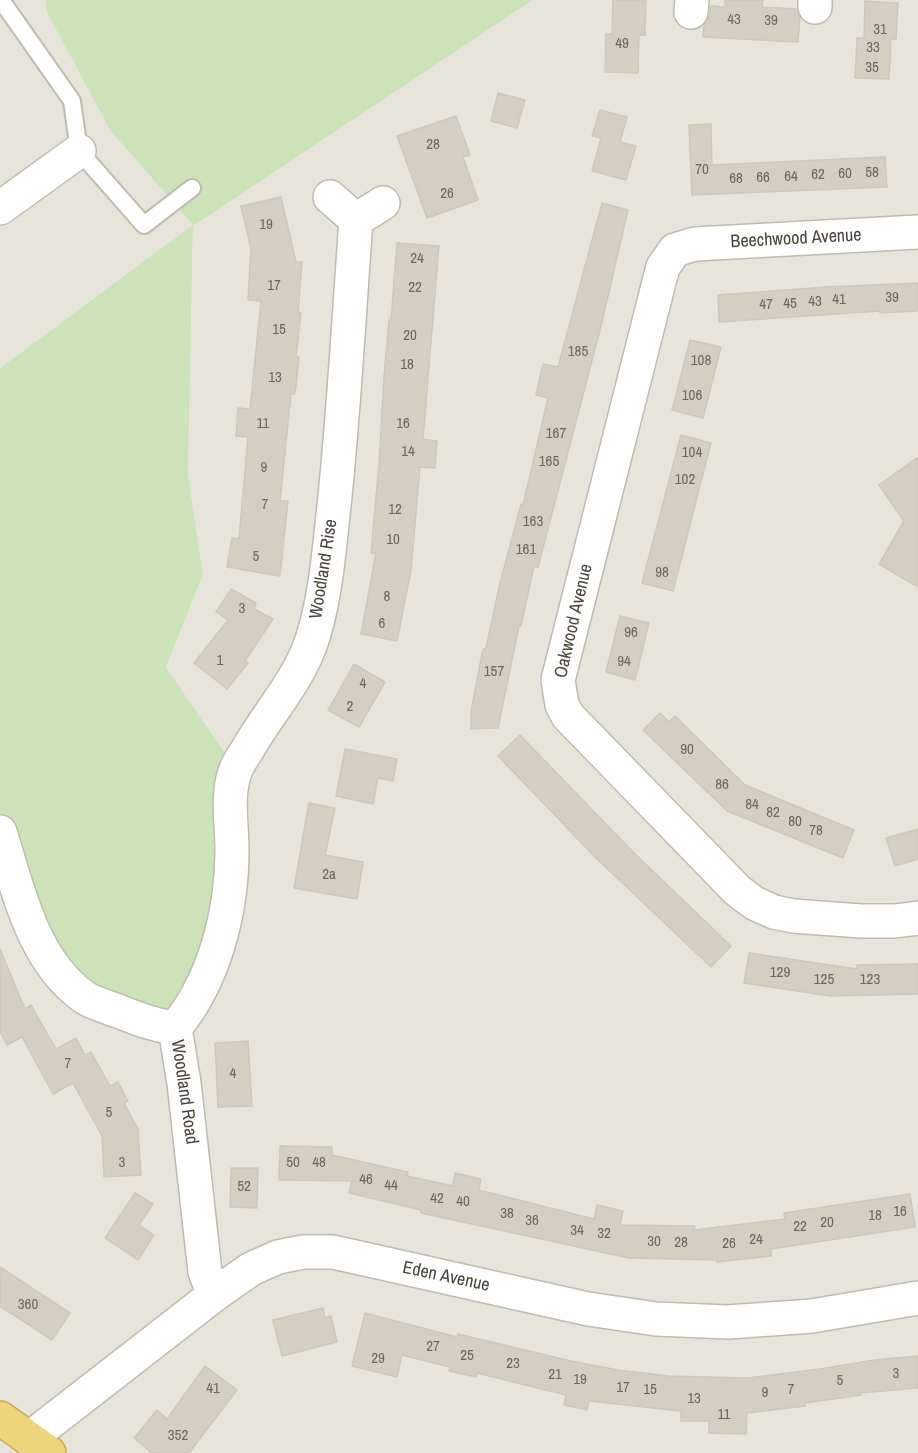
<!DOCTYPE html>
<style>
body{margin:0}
canvas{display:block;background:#f4f2ec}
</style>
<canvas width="918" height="1453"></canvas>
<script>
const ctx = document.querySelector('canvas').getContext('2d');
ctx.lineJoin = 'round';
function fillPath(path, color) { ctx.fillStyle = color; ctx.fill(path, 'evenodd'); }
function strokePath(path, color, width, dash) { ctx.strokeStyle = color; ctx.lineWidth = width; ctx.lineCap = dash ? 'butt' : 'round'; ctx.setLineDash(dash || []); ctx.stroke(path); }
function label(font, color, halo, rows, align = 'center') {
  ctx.font = font + ' "Archivo Narrow",sans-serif'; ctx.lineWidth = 4.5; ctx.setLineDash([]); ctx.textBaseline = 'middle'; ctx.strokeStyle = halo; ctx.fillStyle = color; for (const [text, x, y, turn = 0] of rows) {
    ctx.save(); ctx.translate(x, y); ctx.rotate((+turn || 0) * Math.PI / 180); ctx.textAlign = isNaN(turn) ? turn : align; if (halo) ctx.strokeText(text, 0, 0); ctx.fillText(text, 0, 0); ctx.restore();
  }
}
fillPath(new Path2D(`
 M0,0H45L47,12L193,225L533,0H918V1453H0V832L236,769L166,667L203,574L188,475L193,226L0,368Z`), '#e7e5db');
fillPath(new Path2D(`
 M45,0H533L193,226L188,475L203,574L166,667L236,769L232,873L175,1028L85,997L0,832V368L193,225L110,130L47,12Z`), '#cce3ba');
const building = new Path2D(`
 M613,0H646L645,35H639L638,73L605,72L606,34H612Z
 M725,0H763L762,7L797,9L800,17L798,42L703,37L704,25L710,14V6L725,7Z
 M865,1L898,3L896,39H891L889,79L855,78L857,38H864Z
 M498,93L525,100L517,128L491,121Z
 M600,110L627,117L620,142L636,146L626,180L592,171L601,138L592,136Z
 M456,116L470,155L463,157L478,200L427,218L397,136Z
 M711,124L712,165L885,157L887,187L692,195L689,125Z
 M281,197L296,262H302L298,312L301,313L296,357H299L295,394H291L280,501H288L280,576L227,567L232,538L239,539L248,437L236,436L238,408L250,409L261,301L248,300L251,248L241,206Z
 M602,203L628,210L601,326L538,567L534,566L521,626H519L498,728L471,729V711L483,649H486L499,587L521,504L523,505L548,398L536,395L543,364L558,367Z
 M397,243L439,246L423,439L437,441L435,468L420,467L411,570L397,641L361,634L376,553H371L379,464L384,377L389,320H391Z
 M918,283V311L880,313V311L719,322L718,295L826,287Z
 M690,340L721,347L703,418L672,410Z
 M681,435L711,443L673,591L642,583Z
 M918,457V587L879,564L904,521L879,485Z
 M231,589L256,603L254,609L273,619L245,661L248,663L227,689L194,663L228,620L216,612Z
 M620,616L649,623L635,680L606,672Z
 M354,664L385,682L359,727L328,710Z
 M660,713L669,722L675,716L745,785L854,830L843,858L727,811L643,730Z
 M520,735L633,852L731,946L711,967L596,858L498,756Z
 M345,749L397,759L393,781L378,778L373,804L336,796Z
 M309,803L335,808L325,855L363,862L357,899L294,888Z
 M918,829V859L895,866L886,838Z
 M0,949L25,1009L31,1005L56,1049L76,1038L85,1055L91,1052L110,1086L118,1082L128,1101L124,1103L138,1129L141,1175L104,1177L102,1136L73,1083L53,1094L22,1037L7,1045L0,1032Z
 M749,953L857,969V965L918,964V994L830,996L744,983Z
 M248,1041L252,1106L218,1107L215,1043Z
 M280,1146L332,1147V1155L403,1171L408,1172L407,1176L453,1186L455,1173L481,1179L479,1190L594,1219L597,1205L623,1211L620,1225L695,1226L694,1230L785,1219L784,1213L910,1194L915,1227L771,1249V1256L717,1262V1260L629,1258L421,1213V1210L349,1193L352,1181L279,1180Z
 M231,1168H258L257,1208L230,1207Z
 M135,1193L153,1204L139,1225L154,1235L138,1260L105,1238Z
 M0,1267L70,1313L52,1340L0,1306Z
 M323,1308L325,1318L331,1316L337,1342L282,1356L273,1320Z
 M365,1313L457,1337L458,1334L571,1361L618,1370L669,1376L747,1378L820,1369L874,1360L918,1356V1388L860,1393L861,1395L805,1403L806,1406L747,1413L746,1434L709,1433V1421H681V1411L589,1401L587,1410L564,1405L566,1395L477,1373L476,1377L449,1371L450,1367L402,1355L397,1377L352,1366Z
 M205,1366L237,1390L189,1453H152L134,1438L157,1410L167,1419Z`);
fillPath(building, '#d4cfc3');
strokePath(building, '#cec8b7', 1.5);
const lane = new Path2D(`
 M1,0L72,101L79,151L144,225L192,188`);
const street = new Path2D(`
 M815,7V0
 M691,12L692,0
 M330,197L356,220L383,203
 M0,208L79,151
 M918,232L695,244L675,250L663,267L658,286L558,680L562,705L568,716L737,890L754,903L774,912L793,916L861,921H895L918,918
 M0,832C18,889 32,960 84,997C93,1003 107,1007 118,1011C138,1019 153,1025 175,1028L184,1083L205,1272L214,1295
 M175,1028C215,980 232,911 232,850C232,823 226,794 236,769C239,761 246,753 250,745C271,710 299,679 312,640C326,596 329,551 334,506C344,411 349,315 356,220
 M30,1438L214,1295L251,1269L278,1257L303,1252H333L588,1309L656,1319L728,1322L812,1316L918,1298`);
const highway = new Path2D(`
 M0,1418L49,1453`);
strokePath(lane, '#bebbaf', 20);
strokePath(street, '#bebbaf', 36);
strokePath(highway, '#cbac4f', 36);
strokePath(lane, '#fff', 16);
strokePath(street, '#fff', 33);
strokePath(highway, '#edd57e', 33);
label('15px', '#6b675c', null, [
 ["43",734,20],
 ["39",771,21],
 ["31",880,30],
 ["49",622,44],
 ["33",873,48],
 ["35",872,68],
 ["28",433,145],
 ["70",702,170],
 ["58",872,173],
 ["60",845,174],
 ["62",818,175],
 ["64",791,177],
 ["66",763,178],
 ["68",736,179],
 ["26",447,194],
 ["19",266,225],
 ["24",417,259],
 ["17",274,286],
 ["22",415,288],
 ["39",892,298],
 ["41",839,300],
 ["43",815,302],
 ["45",790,304],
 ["47",766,305],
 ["15",279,330],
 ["20",410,336],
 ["185",578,352],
 ["108",701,361],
 ["18",407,365],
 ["13",275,378],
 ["106",692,396],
 ["11",263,424],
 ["16",403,424],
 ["167",556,434],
 ["14",408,452],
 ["104",692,453],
 ["165",549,462],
 ["9",264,468],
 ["102",685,480],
 ["7",265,505],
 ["12",395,510],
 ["163",533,522],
 ["10",393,540],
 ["161",526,550],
 ["5",256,557],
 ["98",662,573],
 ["8",387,597],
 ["3",242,609],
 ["6",382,624],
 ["96",631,633],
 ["1",220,661],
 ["94",624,662],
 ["157",494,672],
 ["4",363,684],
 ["2",350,707],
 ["90",687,750],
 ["86",722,785],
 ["84",752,805],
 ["82",773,813],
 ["80",795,822],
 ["78",816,831],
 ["2a",329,875],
 ["129",780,973],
 ["125",824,980],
 ["123",870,980],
 ["7",68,1064],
 ["4",233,1074],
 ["5",109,1113],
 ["3",122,1163],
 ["50",293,1163],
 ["48",319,1163],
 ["46",366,1180],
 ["44",391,1186],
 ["52",244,1187],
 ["42",437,1199],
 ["40",463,1202],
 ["16",900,1212],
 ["38",507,1214],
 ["18",875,1216],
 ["36",532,1221],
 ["20",827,1223],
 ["22",800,1227],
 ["34",577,1231],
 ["32",604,1234],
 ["24",756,1240],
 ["30",654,1242],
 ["28",681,1243],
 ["26",729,1244],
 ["360",28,1305],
 ["27",433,1347],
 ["25",467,1356],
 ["29",378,1359],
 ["23",513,1364],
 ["3",896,1374],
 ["21",555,1375],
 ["19",580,1380],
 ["5",840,1381],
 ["17",623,1388],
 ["41",213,1389],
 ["15",650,1390],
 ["7",791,1390],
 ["9",765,1393],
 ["13",694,1399],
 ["11",724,1415],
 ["352",178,1436]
]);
label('18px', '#48443a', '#fff', [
 ["Beechwood Avenue",796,239,-3],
 ["Woodland Rise",324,569,-81],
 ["Oakwood Avenue",574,621,-77],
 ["Woodland Road",184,1092,82],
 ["Eden Avenue",446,1277,12]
]);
</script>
